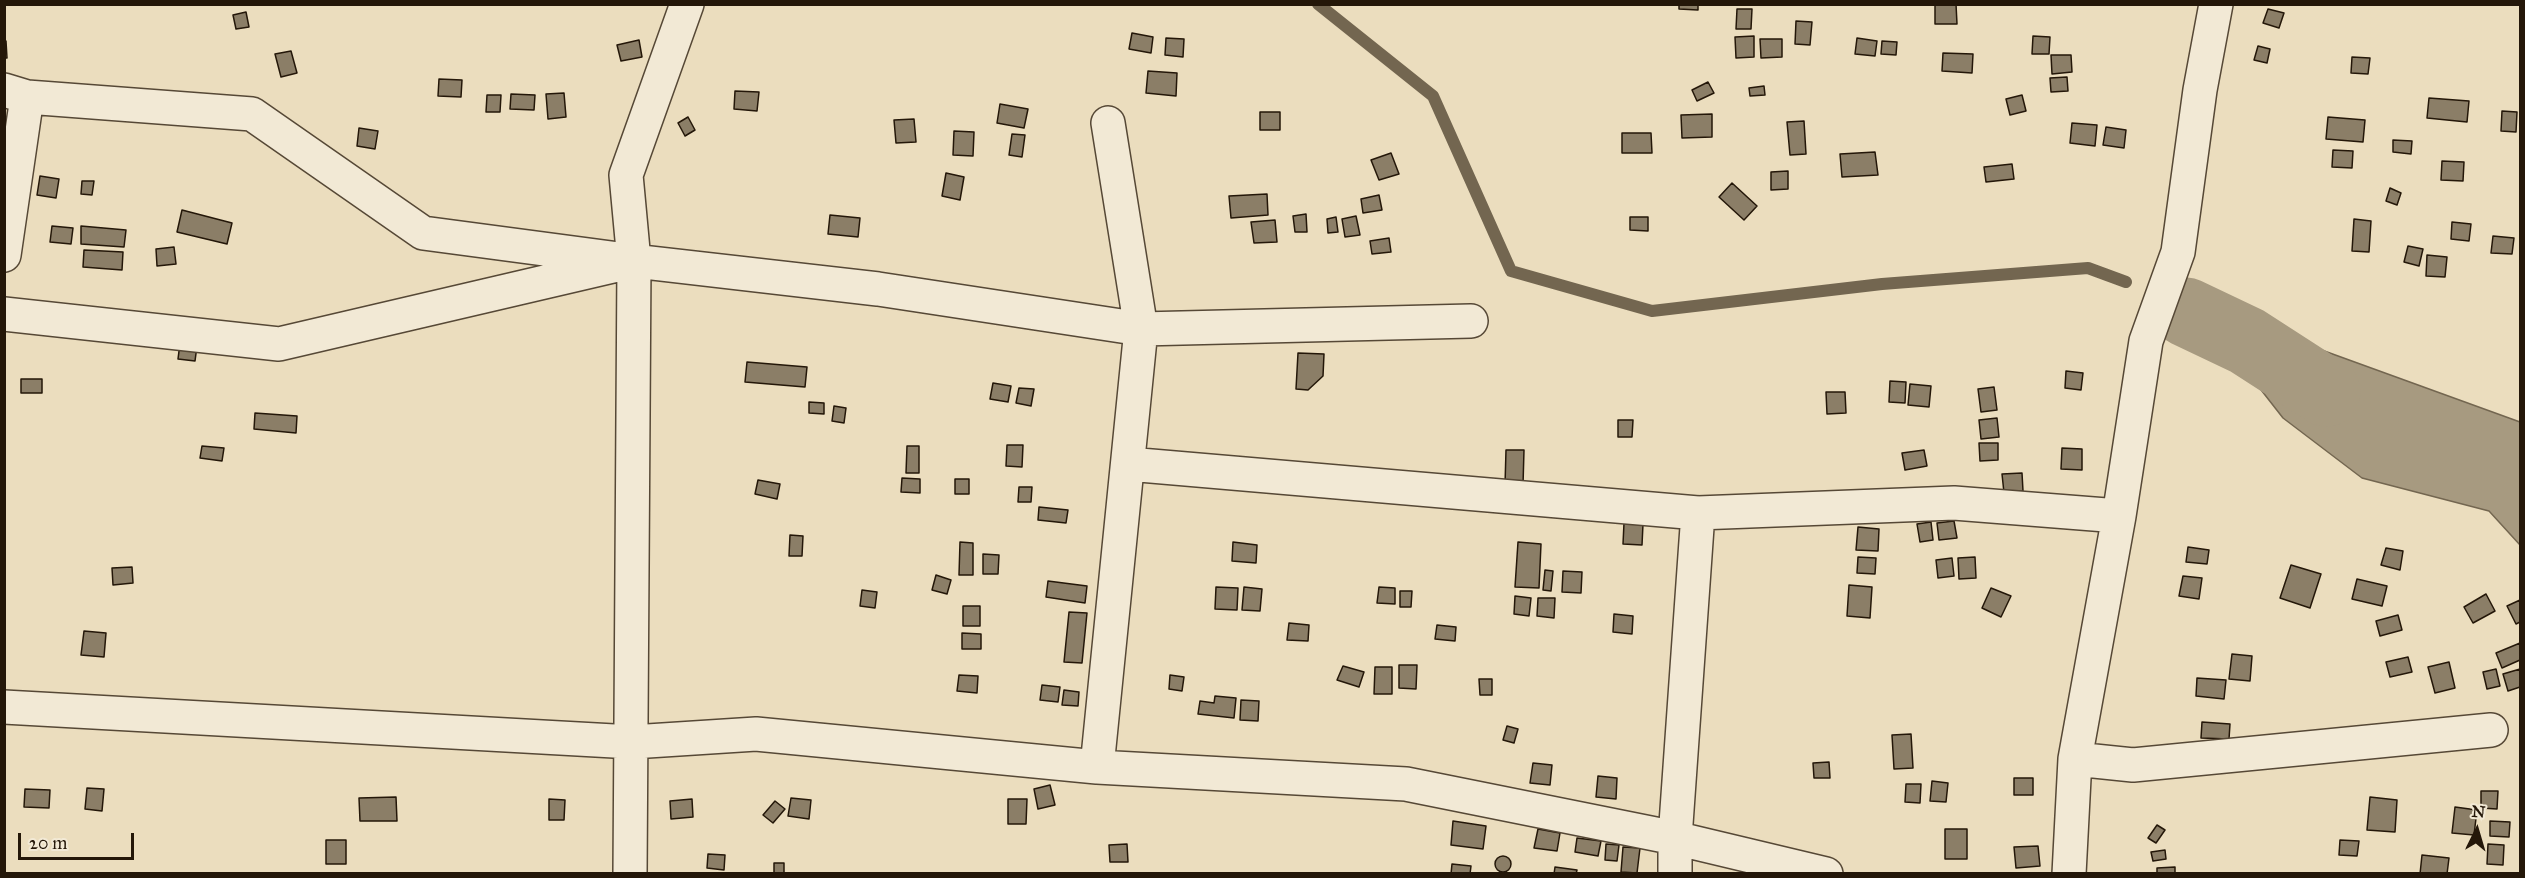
<!DOCTYPE html>
<style>
body{margin:0}
#map{position:relative;width:2525px;height:878px;overflow:hidden;background:#ebddbe;font-family:"IM FELL Great Primer",serif}
canvas{display:block}
.frame{position:absolute;inset:0;border:6px solid #241709;pointer-events:none}
.north{position:absolute;left:2447px;top:800px;width:60px;height:60px;-webkit-text-stroke:4px #f2e9d5;paint-order:stroke;rotate:5deg;font-size:16px;font-weight:700;line-height:24px;text-align:center;color:#241709}
.north::after{content:'';display:block;margin:auto;width:21px;height:27px;background:#241709;clip-path:polygon(50% 0,100% 100%,50% 72%,0 100%)}
.scale{position:absolute;left:18px;top:833px;width:116px;height:27px;box-sizing:border-box;border:3px solid #241709;border-top:0;padding-left:8px;font-size:18px;line-height:21px;white-space:nowrap;color:#241709;-webkit-text-stroke:4px #f2e9d5;paint-order:stroke}
</style>
<div id="map">
<canvas width="2525" height="878"></canvas>
<div class="frame"></div>
<div class="north">N</div>
<div class="scale">20 m</div>
</div>
<script>
const ctx = document.querySelector('canvas').getContext('2d');
ctx.lineJoin = 'round';
function fillPath(path, color) { ctx.fillStyle = color; ctx.fill(path, 'evenodd'); }
function strokePath(path, color, width, dash) { ctx.strokeStyle = color; ctx.lineWidth = width; ctx.lineCap = dash ? 'butt' : 'round'; ctx.setLineDash(dash || []); ctx.stroke(path); }
const water = new Path2D(`
 M2294,340L2520,422V545L2489,511L2362,478L2283,418L2258,386L2247,341Z`);
fillPath(water, '#a79a80');
strokePath(water, '#736650', 1.5);
strokePath(new Path2D(`
 M1318,4L1433,96L1511,271L1652,311L1882,284L2088,268L2126,282`), '#736650', 12);
strokePath(new Path2D(`
 M2186,312L2247,341L2326,392`), '#a79a80', 69);
const building = new Path2D(`
 M1679,4H1698V10L1679,9Z
 M1935,4H1956L1957,24H1935Z
 M1737,9H1752L1751,29H1736Z
 M2268,9L2284,13L2279,28L2263,23Z
 M246,12L249,27L236,29L233,15Z
 M1796,21L1812,22L1810,45L1795,44Z
 M1132,33L1153,37L1151,53L1129,49Z
 M1754,36V57L1736,58L1735,37Z
 M2033,36L2050,37L2049,54H2032Z
 M1166,38L1184,39L1183,57L1165,55Z
 M1857,38L1877,41L1875,56L1855,54Z
 M1760,39H1782V57L1761,58Z
 M639,40L642,57L621,61L617,45Z
 M4,41H6L7,58H4Z
 M1882,41L1897,42L1896,55L1881,54Z
 M2258,46L2270,49L2267,63L2254,60Z
 M291,51L297,73L281,77L275,54Z
 M1943,53L1973,54L1972,73L1942,71Z
 M2051,55H2071L2072,72L2052,74Z
 M2352,57L2370,58L2368,74L2351,73Z
 M1148,71L1177,73L1176,96L1146,93Z
 M2067,77L2068,91L2051,92L2050,78Z
 M439,79L462,80L461,97L438,96Z
 M1708,82L1714,93L1697,101L1692,90Z
 M1764,86L1765,95L1750,96L1749,88Z
 M735,91L759,92L757,111L734,109Z
 M564,93L566,117L548,119L546,94Z
 M511,94L535,95L534,110L510,109Z
 M487,95H501L500,112H486Z
 M2022,95L2026,111L2010,115L2006,99Z
 M2429,98L2469,101L2467,122L2427,118Z
 M1000,104L1028,109L1024,128L997,123Z
 M2502,111L2517,112L2516,132L2501,131Z
 M1260,112H1280V130H1260Z
 M1712,114V137L1682,138L1681,115Z
 M688,117L695,130L685,136L678,123Z
 M2328,117L2365,120L2363,142L2326,139Z
 M914,119L916,142L896,143L894,120Z
 M1804,121L1806,154L1790,155L1787,122Z
 M2072,123L2097,125L2095,146L2070,143Z
 M2106,127L2126,130L2124,148L2103,145Z
 M359,128L378,131L375,149L357,146Z
 M954,131L974,132L973,156L953,155Z
 M1622,133H1651L1652,153H1622Z
 M1012,134L1025,135L1022,157L1009,155Z
 M2393,140L2412,141L2411,154L2393,152Z
 M2333,150L2353,151L2352,168L2332,167Z
 M1875,152L1878,175L1842,177L1840,154Z
 M1391,153L1399,174L1379,180L1371,160Z
 M2442,161L2464,162L2463,181L2441,180Z
 M2012,164L2014,179L1986,182L1984,167Z
 M1788,171V189L1771,190V172Z
 M946,173L964,177L960,200L942,196Z
 M40,176L59,179L56,198L37,195Z
 M82,181H94L92,195L81,194Z
 M1732,183L1757,206L1744,220L1719,197Z
 M2390,188L2401,193L2397,205L2386,201Z
 M1267,194L1268,215L1231,218L1229,196Z
 M1379,195L1382,210L1363,213L1361,199Z
 M182,210L232,223L227,244L177,232Z
 M1306,214L1307,232H1295L1293,216Z
 M830,215L860,218L858,237L828,234Z
 M1356,216L1360,235L1345,237L1342,219Z
 M1336,217L1338,232L1328,233L1327,219Z
 M1630,217H1648V231L1630,230Z
 M2354,219L2371,221L2369,252L2352,251Z
 M1275,220L1277,242L1254,243L1251,222Z
 M2452,222L2471,224L2469,241L2451,239Z
 M52,226L73,228L71,244L50,242Z
 M81,226L126,230L124,247L81,244Z
 M2493,236L2514,238L2512,254L2491,253Z
 M1389,238L1391,252L1372,254L1370,241Z
 M2408,246L2423,249L2419,266L2404,262Z
 M174,247L176,264L157,266L156,249Z
 M84,250L123,252L122,270L83,267Z
 M2427,255L2447,257L2445,277L2426,276Z
 M180,343L197,346L195,361L178,359Z
 M1298,353L1324,354L1323,376L1308,390L1296,389Z
 M747,362L807,367L805,387L745,382Z
 M2066,371L2083,373L2081,390L2065,388Z
 M21,379H42V393H21Z
 M1890,381L1906,382L1905,403L1889,402Z
 M993,383L1011,386L1008,402L990,399Z
 M1910,384L1931,386L1929,407L1908,405Z
 M1994,387L1997,410L1981,412L1978,389Z
 M1019,388L1034,389L1031,406L1016,403Z
 M1826,392H1845L1846,413L1827,414Z
 M809,402L824,403V414L809,413Z
 M834,406L846,408L844,423L832,421Z
 M255,413L297,416L296,433L254,429Z
 M1997,418L1999,437L1981,439L1979,420Z
 M1618,420H1633L1632,437H1618Z
 M1979,443H1998V460L1980,461Z
 M1007,445H1023L1022,467L1006,466Z
 M202,446L224,448L222,461L200,458Z
 M907,446H919V473H906Z
 M2062,448L2082,449V470L2061,469Z
 M1506,450H1524L1523,485H1505Z
 M1924,450L1927,466L1905,470L1902,453Z
 M2022,473L2023,491L2004,493L2002,474Z
 M902,478L920,479V493L901,492Z
 M955,479H969V494H955Z
 M758,480L780,484L777,499L755,494Z
 M1019,487H1032L1031,502H1018Z
 M1039,507L1068,510L1066,523L1038,520Z
 M1954,521L1957,538L1939,540L1937,523Z
 M1931,522L1933,540L1920,542L1917,524Z
 M1624,523L1643,524L1642,545L1623,544Z
 M1858,527L1879,529L1878,551L1856,550Z
 M790,535L803,536L802,556H789Z
 M960,542L973,543V575H959Z
 M1233,542L1257,545L1256,563L1232,561Z
 M1518,542L1541,544L1539,588L1515,587Z
 M2188,547L2209,550L2207,564L2186,562Z
 M2386,548L2403,551L2400,570L2381,565Z
 M983,554L999,555L998,574H983Z
 M1858,557L1876,558L1875,574L1857,573Z
 M1975,557L1976,578L1959,579L1958,558Z
 M1952,558L1954,576L1938,578L1936,560Z
 M2291,565L2321,574L2310,608L2280,598Z
 M132,567L133,583L113,585L112,568Z
 M1545,570L1553,571L1551,591L1543,590Z
 M1563,571L1582,572L1581,593L1562,592Z
 M936,575L951,580L947,594L932,590Z
 M2183,576L2202,578L2199,599L2179,596Z
 M2357,579L2387,586L2382,606L2352,599Z
 M1048,581L1087,586L1085,603L1046,597Z
 M1849,585L1872,587L1870,618L1847,616Z
 M1216,587L1238,588L1237,610L1215,609Z
 M1244,587L1262,589L1260,611L1242,610Z
 M1379,587L1395,588V604L1377,603Z
 M1991,588L2011,596L2001,617L1982,608Z
 M862,590L877,592L875,608L860,606Z
 M1400,591H1412L1411,607H1400Z
 M2486,594L2495,611L2473,623L2464,607Z
 M1515,596L1531,598L1529,616L1514,614Z
 M1538,598H1555L1554,618L1537,616Z
 M2520,600V622L2516,624L2507,606Z
 M963,606H980V626H963Z
 M1069,612L1087,613L1082,663L1064,662Z
 M1614,614L1633,616L1632,634L1613,632Z
 M2398,615L2402,630L2380,636L2376,621Z
 M1289,623L1309,625L1308,641L1287,640Z
 M1437,625L1456,627L1455,641L1435,639Z
 M84,631L106,633L104,657L81,655Z
 M962,633L981,634V649H962Z
 M2520,643V660L2502,668L2496,653Z
 M2232,654L2252,656L2250,681L2229,679Z
 M2408,657L2412,672L2390,677L2386,662Z
 M2449,662L2455,688L2435,693L2428,667Z
 M1399,665H1417L1416,689L1399,688Z
 M1343,666L1364,672L1359,687L1337,680Z
 M1375,667H1392V694H1374Z
 M2496,669L2500,686L2487,689L2483,672Z
 M2520,669V687L2508,691L2503,674Z
 M959,675L978,676L977,693L957,691Z
 M1170,675L1184,677L1182,691L1169,689Z
 M2197,678L2226,680L2224,699L2196,696Z
 M1479,679H1492V695H1480Z
 M1042,685L1060,687L1058,702L1040,700Z
 M1064,690L1079,692L1078,706L1062,705Z
 M1215,696L1236,698L1234,718L1198,714L1200,701L1214,703Z
 M1241,700L1259,701L1258,721L1240,720Z
 M2202,722L2230,724L2229,739L2201,738Z
 M1507,726L1518,729L1514,743L1503,740Z
 M1911,734L1913,768L1894,769L1892,735Z
 M1829,762L1830,778H1814L1813,763Z
 M1533,763L1552,765L1550,785L1530,783Z
 M1598,776L1617,778L1616,799L1596,797Z
 M2014,778H2033V795H2014Z
 M1932,781L1948,783L1946,802L1930,801Z
 M1906,784H1921L1920,803L1905,802Z
 M1050,785L1055,805L1038,809L1034,789Z
 M87,788L104,789L102,811L85,809Z
 M25,789L50,790L49,808L24,807Z
 M2481,791H2498L2497,809L2481,808Z
 M396,797L397,821H360L359,798Z
 M2370,797L2397,800L2395,832L2367,830Z
 M791,798L811,800L809,819L788,816Z
 M549,799L565,800L564,820H549Z
 M692,799L693,817L671,819L670,801Z
 M1008,799H1027L1026,824H1008Z
 M775,801L785,809L773,823L763,815Z
 M2455,807L2477,810L2474,835L2452,833Z
 M1453,821L1486,826L1483,849L1451,845Z
 M2490,821L2510,822L2509,837L2490,836Z
 M2157,825L2165,830L2156,843L2148,838Z
 M1538,829L1560,833L1557,851L1534,848Z
 M1945,829H1967V859H1945Z
 M1577,838L1601,841L1598,856L1575,852Z
 M326,840H346V864H326Z
 M2340,840L2359,841L2357,856L2339,855Z
 M1127,844L1128,862H1110L1109,845Z
 M1606,844L1619,845L1617,861L1605,860Z
 M2488,844L2504,845L2503,865L2487,864Z
 M2038,846L2040,866L2016,868L2014,847Z
 M1623,847L1640,848L1637,873L1621,872Z
 M2165,850L2166,859L2153,861L2151,852Z
 M708,854L725,855L724,870L707,868Z
 M2422,855L2449,858L2447,874H2420Z
 M1495 864a8 8 0 1 1 16 0a8 8 0 1 1-16 0Z
 M774,863H784V874H774Z
 M1452,864L1471,866L1470,874H1451Z
 M1555,867L1577,870L1576,874H1554Z
 M2175,867V874H2157V868Z`);
fillPath(building, '#8b7e67');
strokePath(building, '#241709', 1.5);
const minor = new Path2D(`
 M4,90L27,97L252,114L423,233L634,261L878,289L1141,329L1471,321
 M4,255L27,97
 M4,314L279,344L613,266
 M1128,464L1698,513L1954,503L2119,516
 M4,707L632,742L756,734L1097,767L1406,784L1675,838L1826,874
 M2075,759L2133,765L2491,730
 M1097,767L1141,329L1108,123
 M630,874L634,261L626,175L687,4
 M1675,874V838L1698,513
 M2069,874L2075,759L2119,516L2146,341L2178,252L2200,90L2216,4`);
strokePath(minor, '#564836', 36);
strokePath(minor, '#f2e9d5', 33);
</script>
